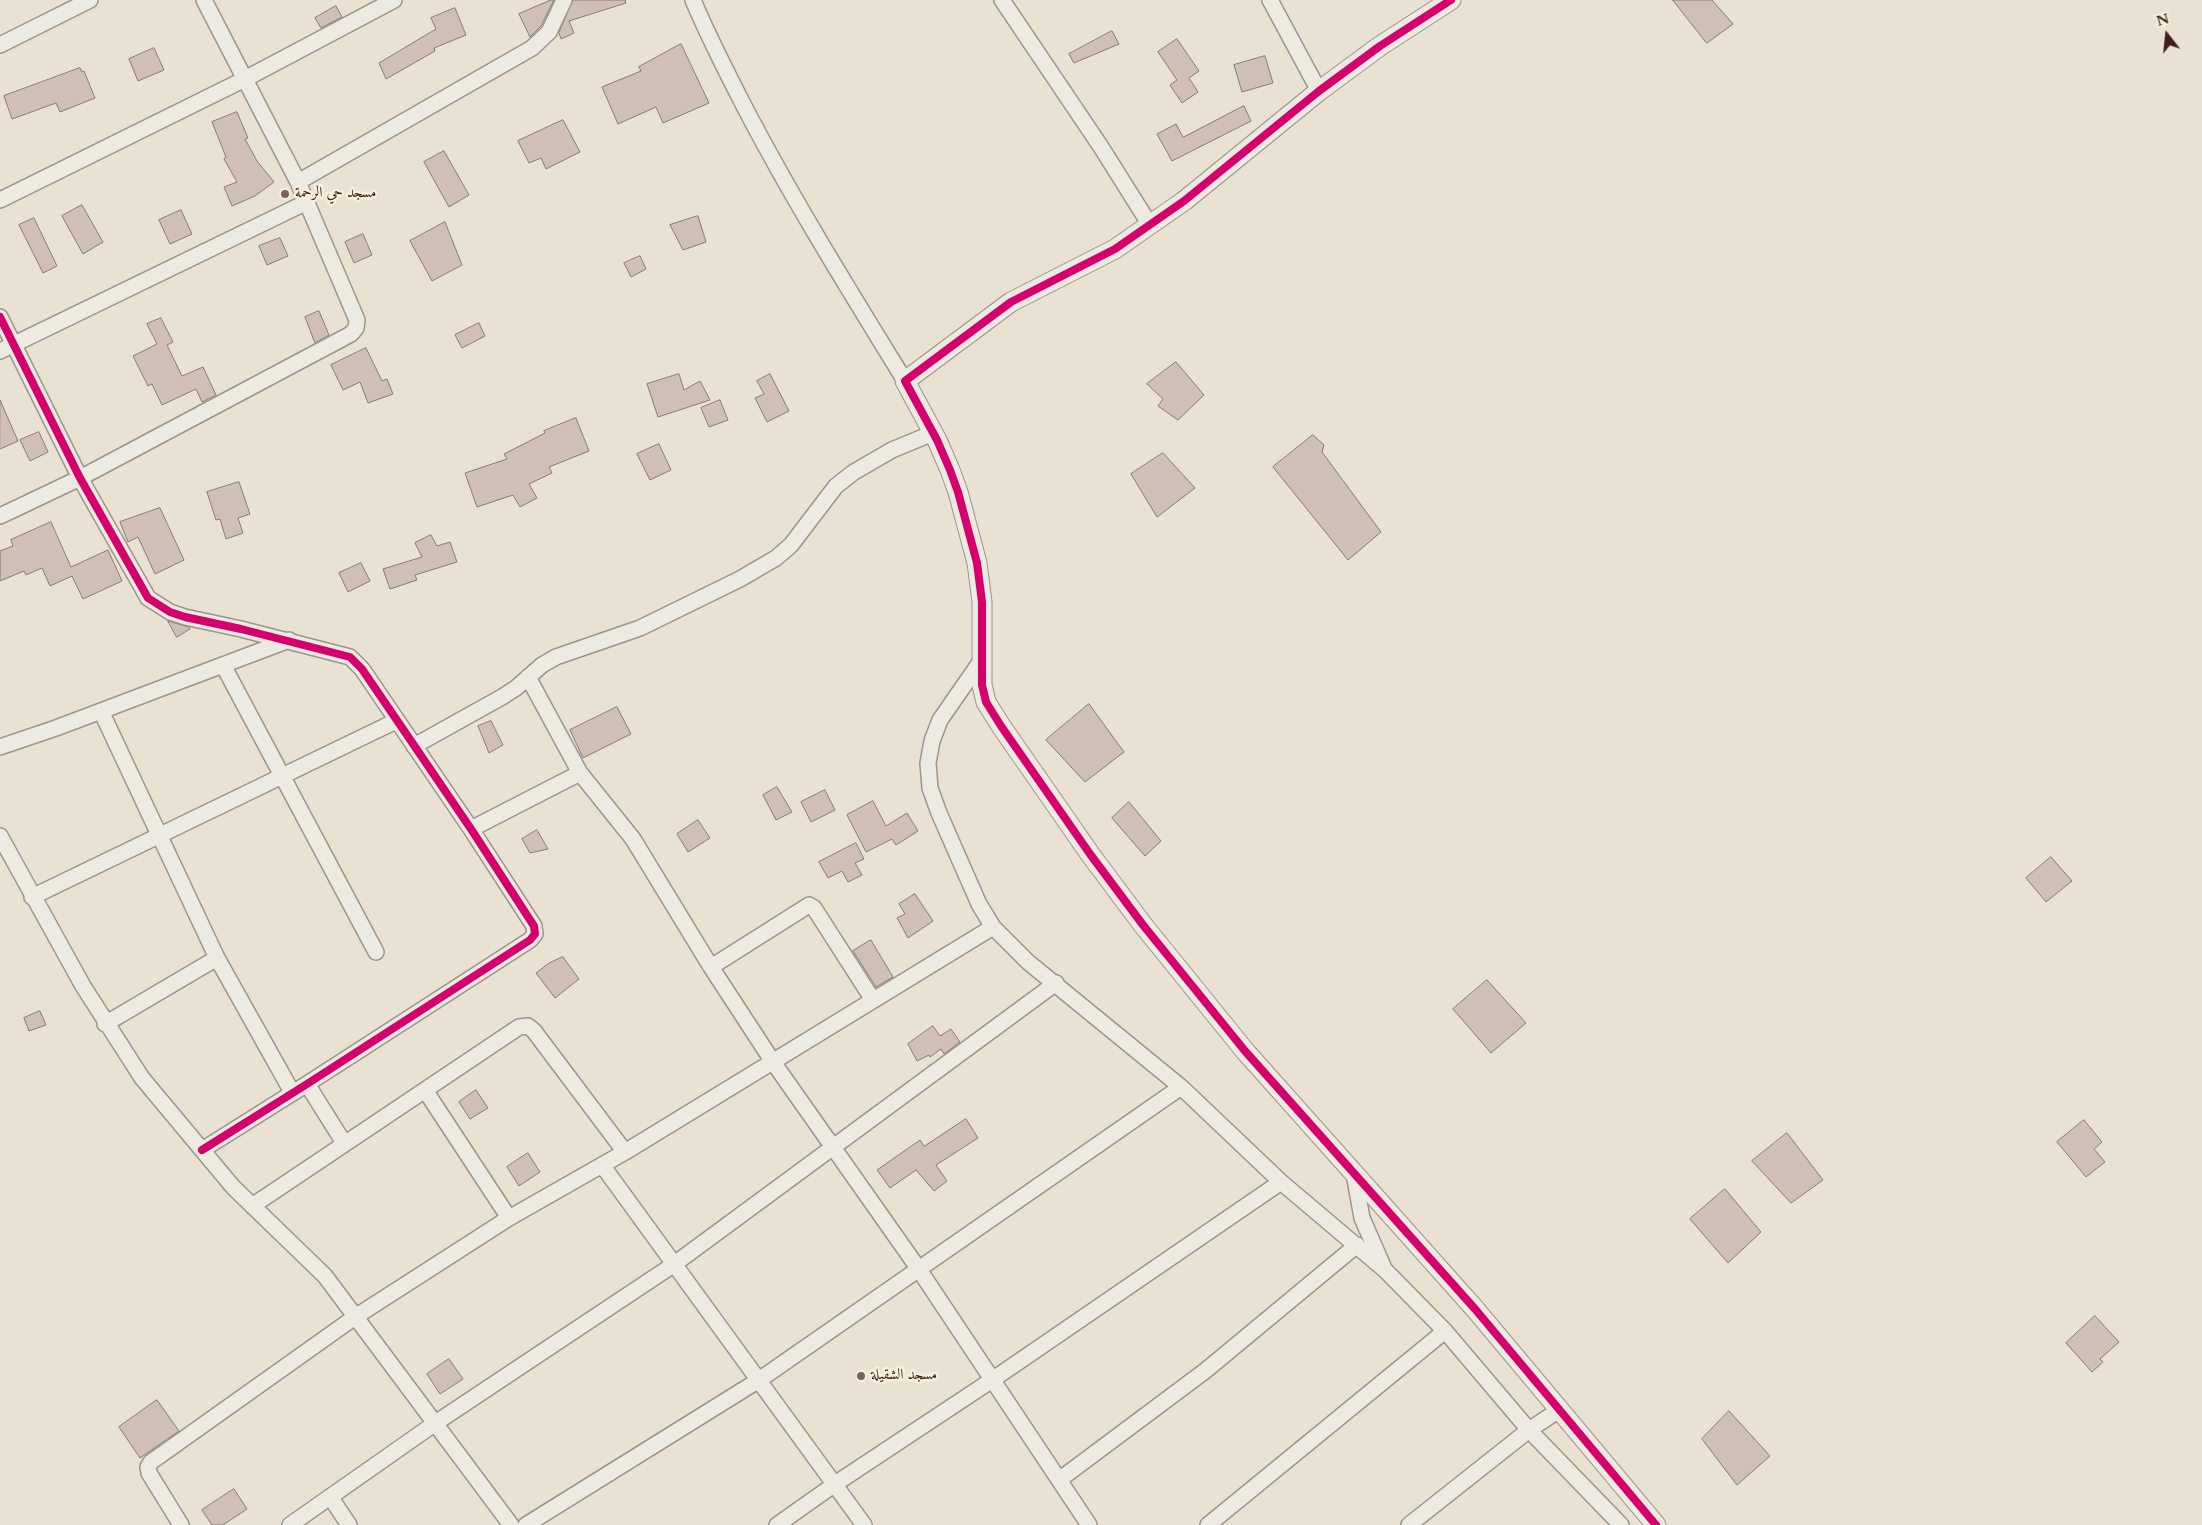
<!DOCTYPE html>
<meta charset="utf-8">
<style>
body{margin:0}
#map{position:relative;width:2202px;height:1525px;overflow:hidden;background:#e9e2d3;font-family:Cardo,serif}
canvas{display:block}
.north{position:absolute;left:2142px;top:10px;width:50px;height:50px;-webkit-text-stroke:4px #f6efdd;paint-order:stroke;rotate:344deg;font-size:14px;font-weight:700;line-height:20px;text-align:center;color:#3e2015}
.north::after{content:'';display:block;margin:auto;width:18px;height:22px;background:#3e2015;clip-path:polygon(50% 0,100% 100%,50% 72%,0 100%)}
</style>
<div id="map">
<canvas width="2202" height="1525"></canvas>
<div class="north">N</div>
</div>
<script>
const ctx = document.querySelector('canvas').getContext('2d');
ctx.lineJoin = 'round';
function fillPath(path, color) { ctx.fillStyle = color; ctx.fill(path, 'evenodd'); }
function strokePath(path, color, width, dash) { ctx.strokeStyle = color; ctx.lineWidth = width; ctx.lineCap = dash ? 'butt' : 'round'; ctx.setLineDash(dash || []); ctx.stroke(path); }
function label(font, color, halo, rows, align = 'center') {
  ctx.font = font + ' Cardo,Amiri,serif'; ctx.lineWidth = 5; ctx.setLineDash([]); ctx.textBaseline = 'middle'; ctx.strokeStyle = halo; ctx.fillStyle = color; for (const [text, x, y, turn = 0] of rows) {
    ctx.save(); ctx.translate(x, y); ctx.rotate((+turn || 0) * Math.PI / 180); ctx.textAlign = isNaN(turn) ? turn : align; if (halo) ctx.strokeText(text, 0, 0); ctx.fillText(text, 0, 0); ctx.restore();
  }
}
const building = new Path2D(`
 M551,0H554L541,26L530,37L519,14Z
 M573,0H625L626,3L569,21L574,33L561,39L559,33Z
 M1673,0H1712L1733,24L1707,43Z
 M336,6L342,17L321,28L315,18Z
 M455,8L466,35L434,48L435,51L386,79L379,63L436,29L431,18Z
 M1112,31L1119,44L1074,63L1069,54Z
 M1177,39L1199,71L1189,78L1198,92L1182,103L1170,85L1177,80L1158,52Z
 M681,44L709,103L663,123L656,107L618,124L602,87L641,71L639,67Z
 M154,48L164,70L138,81L129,59Z
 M1265,56L1273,83L1242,92L1234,65Z
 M80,68L82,72L84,71L95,98L60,112L56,103L12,119L4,96Z
 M1244,106L1251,121L1172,161L1157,134L1176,124L1183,137Z
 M237,112L248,138L245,139L257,161L274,182L255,196L232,206L224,187L237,182L224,159L226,157L212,122Z
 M563,120L580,152L546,169L541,158L529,163L518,141Z
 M444,151L469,195L449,207L424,162Z
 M82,205L103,242L83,254L62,216Z
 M181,210L192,234L170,244L159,220Z
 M698,216L706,242L683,250L670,225Z
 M34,218L57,266L43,273L19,225Z
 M445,222L462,265L432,281L410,241Z
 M363,234L372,255L354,263L345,242Z
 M280,238L288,256L267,265L259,246Z
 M640,256L646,269L631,277L624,263Z
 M319,311L329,335L315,343L305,317Z
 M161,318L173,342L167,345L182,376L203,367L216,395L202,402L196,389L162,405L152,384L148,386L133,356L157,344L147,324Z
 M479,323L485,336L462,348L455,335Z
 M366,348L382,381L387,379L393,394L368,403L360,382L343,390L331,365Z
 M1176,362L1204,395L1178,420L1158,406L1163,399L1147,384Z
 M679,374L684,390L700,381L710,400L658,417L647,384Z
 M770,374L789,411L767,422L755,398L764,394L757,381Z
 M0,400L18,441L0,449Z
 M720,400L728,420L709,427L701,408Z
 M576,418L589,451L549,467L552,473L529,484L537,498L520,507L513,495L477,507L465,473L507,459L504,454L545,433L544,431Z
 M39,432L48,452L30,461L20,440Z
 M1313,435L1324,445L1322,452L1381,532L1348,560L1273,467Z
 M659,444L671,470L650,480L637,454Z
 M1163,453L1195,488L1157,517L1131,474Z
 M239,482L250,514L238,518L243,533L226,539L220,519L216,520L207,492Z
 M160,508L184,560L155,574L138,537L128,542L120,522Z
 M51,522L71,567L108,550L122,581L83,599L72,576L50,586L42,568L26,575L24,571L0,581V551L13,546L11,540Z
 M431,535L437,546L450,542L457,562L415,575L417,580L390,589L383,569L422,557L415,543Z
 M361,563L370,581L348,592L339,573Z
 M168,621L189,627L190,629L177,637Z
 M1089,704L1124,752L1085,782L1046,740Z
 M617,707L631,734L583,758L570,730Z
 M491,721L503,745L489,753L478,726Z
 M777,787L792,812L776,820L763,795Z
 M825,790L835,810L811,822L801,802Z
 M873,801L886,826L907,813L918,831L896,845L892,839L866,852L847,815Z
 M1129,802L1161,841L1145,856L1112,818Z
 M698,820L710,838L688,852L677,834Z
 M537,830L548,849L530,853L522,839Z
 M856,843L864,859L855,863L862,875L848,882L842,871L828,878L819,862Z
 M2051,857L2072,881L2046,902L2026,878Z
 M915,894L933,921L908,938L897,918L905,914L899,904Z
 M871,940L893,977L876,987L853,951Z
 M563,957L579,979L555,998L536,973L549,963Z
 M1487,980L1526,1023L1491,1053L1453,1009Z
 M40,1011L46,1025L29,1031L24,1018Z
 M933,1026L940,1036L951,1029L960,1042L944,1054L941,1049L930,1057L929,1055L917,1061L908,1044Z
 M476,1090L488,1108L470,1119L459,1102Z
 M966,1119L978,1138L936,1165L947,1181L934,1191L916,1170L890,1188L877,1170L920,1140L924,1146Z
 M2084,1120L2102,1142L2094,1149L2105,1162L2086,1177L2057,1142Z
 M1787,1133L1823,1180L1791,1203L1752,1161Z
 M528,1153L540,1172L519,1186L507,1167Z
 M1725,1189L1761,1232L1728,1263L1690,1219Z
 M2095,1316L2119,1342L2100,1359L2103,1362L2092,1372L2066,1343Z
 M449,1359L463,1379L440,1394L427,1374Z
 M157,1400L179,1431L140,1458L119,1427Z
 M1729,1411L1770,1456L1737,1485L1702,1439Z
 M234,1489L247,1509L223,1525H212L202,1510Z`);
fillPath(building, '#d0bfb7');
strokePath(building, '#847b72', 1);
const minor = new Path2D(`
 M693,0C708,36 726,71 744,106C793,200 849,290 905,381
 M1002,0L1101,147L1150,225
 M1270,0L1319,91
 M0,45L90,0
 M298,182L532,48L549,32L564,0
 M0,200L243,80L394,0
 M0,317L80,478L148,598L170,612L185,617L241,629L350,657L362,669L471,829L534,926L535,934L530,940L307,1084L202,1150
 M0,351L307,202
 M0,516L80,478L351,334L356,328L357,320L298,182L204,0
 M981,661L940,720L932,741L928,763L930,788L939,813L979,904L993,927L1028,962L1181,1087L1281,1182L1385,1270L1445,1331L1529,1430L1621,1525
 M223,665L376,952
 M528,677L580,773L633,839L711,967L773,1062L918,1268L1089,1525
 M101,711L217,958L292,1092
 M414,746L502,697L516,688L542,665L556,657L640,628L740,579L776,558L791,545L836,486L854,472L892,450L933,433
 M0,747L56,728L289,640
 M471,829L580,773
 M0,836L83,986L142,1078L233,1187L325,1276L511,1525
 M32,897L396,721
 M711,967L809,905L814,908L873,1000
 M105,1024L217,958
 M307,1084L344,1143
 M425,1090L509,1218
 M602,1165L864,1525
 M1354,1174L1362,1218L1383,1266
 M252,1206L519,1027L528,1026L534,1031L625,1152
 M1059,1480L1205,1371L1357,1245
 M331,1498L349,1525
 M181,1525L149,1473L148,1467L151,1462L355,1317L509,1218L625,1152L993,927
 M290,1525L434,1424L673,1265L1056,983
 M526,1525L759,1380L1181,1087
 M777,1525L835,1484L992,1380L1281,1182
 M1208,1525L1445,1331
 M1409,1525L1529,1430L1559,1410`);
const tertiary = new Path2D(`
 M1451,0L1380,46L1319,91L1184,201L1115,249L1011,302L905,381L937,440L950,470L958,492L977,563L982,602V685L986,702L1001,726L1090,854L1143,925L1245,1051L1475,1309L1656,1525`);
strokePath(minor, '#9d948a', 18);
strokePath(tertiary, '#9d948a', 21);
strokePath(minor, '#edeae2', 15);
strokePath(tertiary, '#edeae2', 19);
strokePath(new Path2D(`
 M1451,0L1380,46L1319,91L1184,201L1115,249L1011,302L905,381L937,440L950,470L958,492L977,563L982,602V685L986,702L1001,726L1090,854L1143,925L1245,1051L1475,1309L1656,1525
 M0,317L80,478L148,598L170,612L185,617L241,629L350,657L362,669L471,829L534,926L535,934L530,940L307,1084L202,1150`), '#d6006c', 8);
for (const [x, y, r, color] of [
 [285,194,5,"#7a6458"],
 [861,1376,5,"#7a6458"]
]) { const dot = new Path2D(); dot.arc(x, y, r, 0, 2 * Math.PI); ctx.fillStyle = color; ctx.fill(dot); strokePath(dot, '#f6efdd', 2); }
label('15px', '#3e2015', '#f6efdd', [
 ["مسجد حي الرحمة",295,194],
 ["مسجد الشقيلة",871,1376]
], 'left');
</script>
